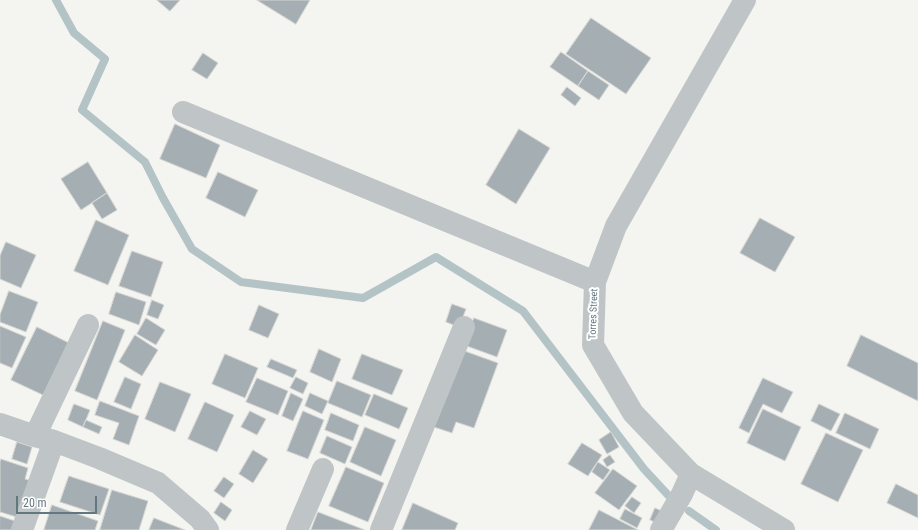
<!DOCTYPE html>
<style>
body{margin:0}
#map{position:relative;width:918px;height:530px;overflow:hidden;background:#f4f4f0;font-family:"Roboto Condensed",sans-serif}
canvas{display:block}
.scale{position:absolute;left:16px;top:496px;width:81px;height:18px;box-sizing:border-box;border:2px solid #637781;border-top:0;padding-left:5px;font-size:12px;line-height:14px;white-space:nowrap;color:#637781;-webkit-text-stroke:3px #fff;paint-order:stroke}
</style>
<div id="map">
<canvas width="918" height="530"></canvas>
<div class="scale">20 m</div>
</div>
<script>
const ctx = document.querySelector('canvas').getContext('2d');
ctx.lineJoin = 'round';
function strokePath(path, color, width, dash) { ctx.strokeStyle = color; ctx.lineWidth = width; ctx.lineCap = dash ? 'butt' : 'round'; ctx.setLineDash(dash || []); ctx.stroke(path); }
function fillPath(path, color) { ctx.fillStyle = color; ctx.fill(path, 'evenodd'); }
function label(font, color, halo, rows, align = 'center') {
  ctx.font = font + ' "Roboto Condensed",sans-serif'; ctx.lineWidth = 4; ctx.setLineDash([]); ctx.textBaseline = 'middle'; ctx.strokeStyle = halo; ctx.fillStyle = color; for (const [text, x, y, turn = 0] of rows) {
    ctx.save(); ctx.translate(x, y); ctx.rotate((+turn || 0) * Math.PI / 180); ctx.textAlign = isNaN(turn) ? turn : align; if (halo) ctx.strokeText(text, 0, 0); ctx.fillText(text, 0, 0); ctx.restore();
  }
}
strokePath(new Path2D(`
 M56,0L74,33L105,59L82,110L145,162L163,198L192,249L241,282L363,298L436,257L523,311L644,469L668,495
 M689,511L716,530`), '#b4c4c6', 8);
const building = new Path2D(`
 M157,0H180L170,11Z
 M257,0H310L296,24Z
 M591,18L651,58L626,94L566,54Z
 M561,52L588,71L578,86L550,67Z
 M203,53L218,63L207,79L192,70Z
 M588,71L609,85L599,100L578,86Z
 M567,87L581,98L575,106L561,95Z
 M175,124L220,145L206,178L160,159Z
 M519,129L550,148L516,204L486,185Z
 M88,162L107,193L81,210L61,179Z
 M218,172L258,190L245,217L206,198Z
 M107,193L117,210L102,219L92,203Z
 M760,218L795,237L775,272L740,253Z
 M96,220L129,235L108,285L74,271Z
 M6,242L36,255L21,288L0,279V256Z
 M132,251L163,262L151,297L119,286Z
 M9,291L38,302L26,332L0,322V315Z
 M116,292L146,302L139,325L109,314Z
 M152,300L164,305L158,319L147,315Z
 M452,304L466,309L459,327L446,322Z
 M259,305L279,314L268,338L249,330Z
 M146,318L165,330L156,345L137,334Z
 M474,318L507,330L497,357L464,345Z
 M103,321L125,330L97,400L75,391Z
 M0,326L26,337L12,368L0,363Z
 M37,327L69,343L43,395L11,380Z
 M135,335L158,350L142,376L119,362Z
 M861,335L918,363V401L847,366Z
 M319,349L341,359L332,382L310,372Z
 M459,349L498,363L474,428L456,422L452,433L431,426Z
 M225,354L258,368L245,398L212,384Z
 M362,354L403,370L392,395L352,379Z
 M271,359L297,370L293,378L267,367Z
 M125,377L141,384L131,409L114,402Z
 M296,377L308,383L303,394L290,388Z
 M257,378L288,391L278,415L246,402Z
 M763,378L793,392L782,413L763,404L749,433L739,428Z
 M337,381L371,395L362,417L328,403Z
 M160,382L191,394L175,432L145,419Z
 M291,393L303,399L293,421L282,416Z
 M310,393L328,401L322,414L305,406Z
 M374,394L408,408L399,429L365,415Z
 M100,401L139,416L129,445L113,439L119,423L95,415Z
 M205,402L234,415L217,452L188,439Z
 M74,404L90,410L83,427L68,420Z
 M819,404L840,414L831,431L811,421Z
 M763,409L801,427L785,461L747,443Z
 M250,411L266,419L257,435L241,427Z
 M303,411L324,420L308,459L287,451Z
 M331,413L359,425L353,441L325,430Z
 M845,413L879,429L870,449L836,433Z
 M86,420L102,427L99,434L83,427Z
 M365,427L396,440L381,476L350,462Z
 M611,432L619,447L607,454L599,440Z
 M826,433L863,450L838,502L801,484Z
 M327,436L352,447L345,464L320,453Z
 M17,442L32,447L27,464L12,459Z
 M582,443L602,455L588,476L568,464Z
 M253,450L268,459L253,483L239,474Z
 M610,455L615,462L607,467L603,460Z
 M1,459L28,468L25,479L32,481L20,518L0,512V462Z
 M598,462L610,470L603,480L592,472Z
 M346,467L384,483L368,522L329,506Z
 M613,469L637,486L619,510L595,493Z
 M69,476L109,489L100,515L60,502Z
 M224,477L234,484L224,498L214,491Z
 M896,484L918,495V518L887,503Z
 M112,490L148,501L139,530H100Z
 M632,497L641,503L634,513L625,506Z
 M221,502L232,510L225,521L214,513Z
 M413,503L458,523L455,530H402Z
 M52,505L98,521L95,530H44Z
 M655,508L666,513L662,525L650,520Z
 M625,509L642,518L637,528L620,519Z
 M599,510L638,530H589Z
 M318,512L365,530H311Z
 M0,516L18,522L15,530H0Z
 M154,518L185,530H149Z`);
fillPath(building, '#a5afb3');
strokePath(building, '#d5d5d3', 1);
strokePath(new Path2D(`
 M745,0L616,226L595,282L593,345L633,413L691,474L784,530
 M183,112L595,282
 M0,424L35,436L54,441L99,458L158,483L200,519L208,530
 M35,436L88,325
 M22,530L54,441
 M297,530L323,469
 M381,530L464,327
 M661,530L682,494L691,474`), '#bfc4c6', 22);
label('10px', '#637781', '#fff', [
 ["Torres Street",594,314,-88]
]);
</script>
